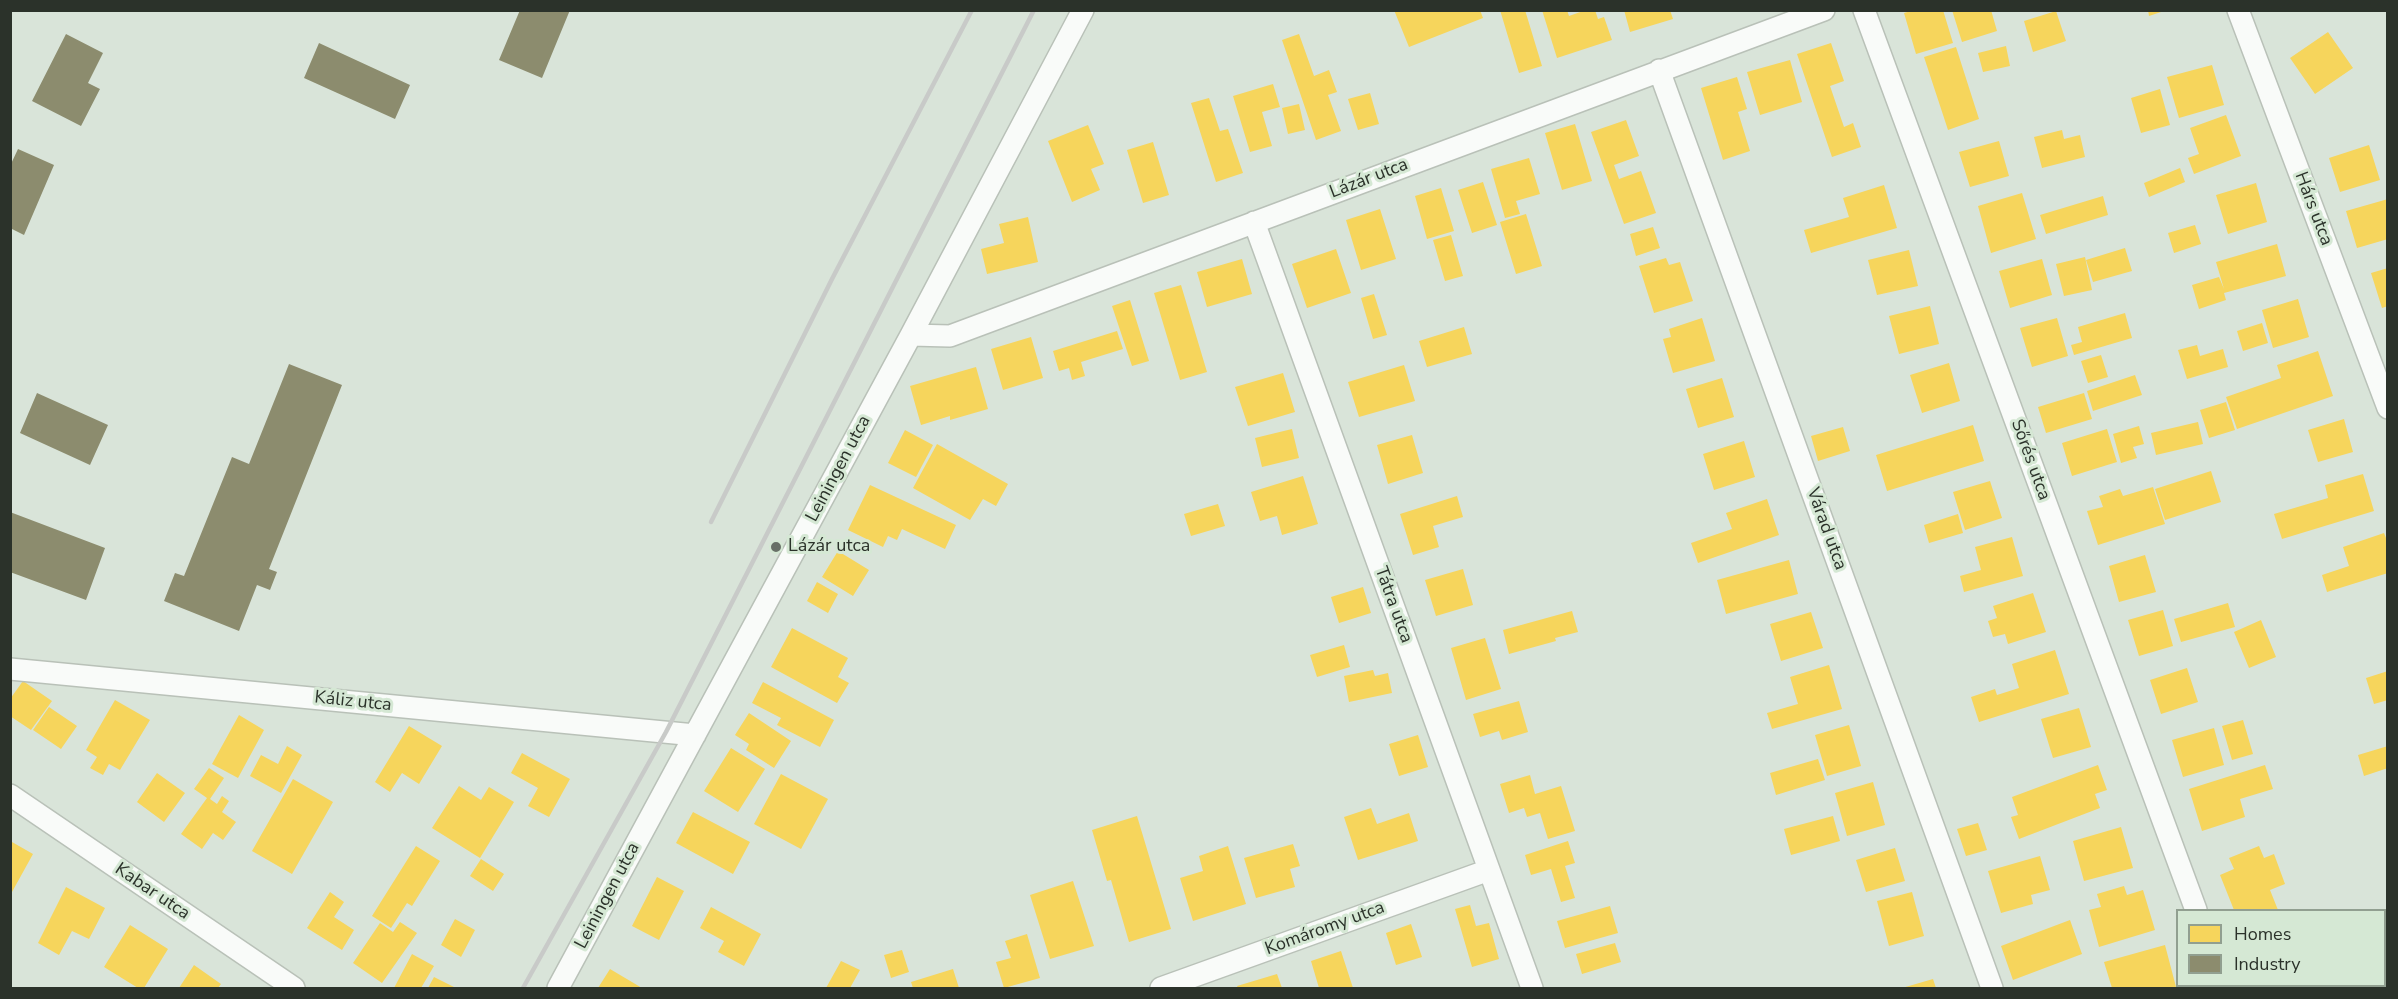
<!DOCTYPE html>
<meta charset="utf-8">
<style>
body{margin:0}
#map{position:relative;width:2398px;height:999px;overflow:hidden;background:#d9e4d9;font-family:"Nunito Sans",sans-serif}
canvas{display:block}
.frame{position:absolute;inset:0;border:12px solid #2b322a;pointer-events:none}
.legend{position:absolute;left:2176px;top:909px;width:210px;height:78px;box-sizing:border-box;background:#d5e8d4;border:2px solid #919f90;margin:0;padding:8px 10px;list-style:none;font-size:18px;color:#2b322a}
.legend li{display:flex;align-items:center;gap:12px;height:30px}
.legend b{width:30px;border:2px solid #919f90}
</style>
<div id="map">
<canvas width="2398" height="999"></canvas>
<div class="frame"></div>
<ul class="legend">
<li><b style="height:16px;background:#f6d55c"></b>Homes</li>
<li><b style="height:16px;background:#8c8c6e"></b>Industry</li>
</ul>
</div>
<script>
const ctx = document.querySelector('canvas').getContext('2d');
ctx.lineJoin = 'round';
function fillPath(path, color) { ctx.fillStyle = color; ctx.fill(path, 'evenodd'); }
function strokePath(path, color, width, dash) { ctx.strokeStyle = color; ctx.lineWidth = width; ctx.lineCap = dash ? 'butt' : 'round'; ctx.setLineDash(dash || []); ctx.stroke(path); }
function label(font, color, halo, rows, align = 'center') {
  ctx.font = font + ' "Nunito Sans",sans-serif'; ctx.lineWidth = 6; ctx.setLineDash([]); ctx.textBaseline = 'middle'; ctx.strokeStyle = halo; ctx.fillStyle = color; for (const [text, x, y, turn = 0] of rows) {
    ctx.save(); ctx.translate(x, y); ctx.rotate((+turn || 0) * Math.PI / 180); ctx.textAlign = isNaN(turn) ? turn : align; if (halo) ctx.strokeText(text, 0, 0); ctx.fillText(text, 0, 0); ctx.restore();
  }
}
fillPath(new Path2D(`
 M1394,10H1480L1483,18L1409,47Z
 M1500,10H1525L1542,66L1519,73Z
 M1542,10H1567L1569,16L1586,10H1595L1598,19L1604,17L1612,40L1557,58Z
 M1624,10H1670L1673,19L1630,32Z
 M1914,10H1943L1953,43L1916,54L1904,13Z
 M1952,10H1991L1997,31L1962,42Z
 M2148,10H2164V11L2149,16Z
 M2056,11L2066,41L2033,52L2024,21Z
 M2328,32L2353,68L2315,94L2290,58Z
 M1299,34L1314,76L1329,70L1337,92L1328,95L1341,131L1316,140L1282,40Z
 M1831,43L1844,81L1830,86L1844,127L1853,123L1861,147L1832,157L1797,54Z
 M2006,46L2010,66L1983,72L1978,53Z
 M1956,47L1979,119L1948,130L1924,57Z
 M1790,60L1802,102L1760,115L1747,72Z
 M2212,65L2224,105L2179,118L2167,77Z
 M1737,77L1747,109L1738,112L1750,151L1723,160L1701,88Z
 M1273,84L1280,107L1262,112L1272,146L1250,152L1233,96Z
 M2160,89L2170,125L2141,133L2131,98Z
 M1370,93L1379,124L1358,130L1348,99Z
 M1209,98L1220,131L1228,129L1243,173L1216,182L1191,103Z
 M1299,104L1305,130L1288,134L1282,108Z
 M2226,115L2241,156L2194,174L2188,158L2199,154L2190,128Z
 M1626,120L1639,156L1614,165L1619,179L1641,171L1656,213L1624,224L1591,132Z
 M1575,124L1592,181L1562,190L1545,133Z
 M1088,125L1104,164L1091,169L1100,190L1072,202L1048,141Z
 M2062,130L2064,139L2080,135L2085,157L2042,168L2034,137Z
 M1999,141L2009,176L1970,187L1959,152Z
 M1153,142L1169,195L1143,203L1127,150Z
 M2369,145L2380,180L2340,192L2329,158Z
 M1529,158L1540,194L1516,201L1520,214L1505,218L1491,169Z
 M2180,168L2185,182L2149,197L2144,183Z
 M1483,182L1497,225L1472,233L1458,190Z
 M2256,183L2267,222L2228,234L2216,195Z
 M1884,185L1897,228L1811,253L1804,230L1849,217L1843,198Z
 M1441,188L1454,231L1427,239L1415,196Z
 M2022,193L2036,239L1991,253L1978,206Z
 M2103,196L2108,215L2046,234L2040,215Z
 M2388,199V239L2357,248L2346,211Z
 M1380,209L1396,259L1361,270L1346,220Z
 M1526,214L1542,266L1516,274L1500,222Z
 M1028,217L1038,262L987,274L981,249L1004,243L999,224Z
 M2195,225L2201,244L2174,253L2168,233Z
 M1653,227L1660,248L1636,256L1630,234Z
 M1451,235L1463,276L1445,281L1433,240Z
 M2277,244L2286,276L2224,293L2226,300L2199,309L2192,285L2219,277L2224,289L2216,262Z
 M2125,248L2132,271L2093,282L2086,260Z
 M1336,249L1351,293L1307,308L1292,264Z
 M1909,250L1918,286L1877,295L1868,260Z
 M2085,257L2092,290L2064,296L2056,264Z
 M1666,258L1669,265L1680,262L1693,301L1654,313L1639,266Z
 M1242,259L1252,294L1207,307L1197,272Z
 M2042,259L2052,295L2010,308L1999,271Z
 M2388,268V306L2382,308L2371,273Z
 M1181,285L1207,372L1180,380L1154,293Z
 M1374,294L1387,335L1373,339L1361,298Z
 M2298,299L2309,337L2273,348L2262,310Z
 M1130,300L1149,361L1132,366L1112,306Z
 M1930,306L1939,344L1899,354L1889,316Z
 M2125,313L2132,338L2074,355L2071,345L2082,342L2078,327Z
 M1702,318L1715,361L1673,373L1663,339L1671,337L1669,329Z
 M2057,318L2068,356L2032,367L2020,328Z
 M2262,323L2268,343L2243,351L2237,331Z
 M1464,327L1472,354L1427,367L1419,341Z
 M1117,331L1123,349L1081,362L1085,376L1072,380L1069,368L1059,371L1053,351Z
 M1031,337L1043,378L1003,390L991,349Z
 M2197,345L2200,356L2223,349L2228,367L2187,379L2178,350Z
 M2318,351L2333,396L2237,429L2226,397L2281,378L2277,365Z
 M2101,355L2108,377L2088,383L2081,361Z
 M1949,363L1960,401L1922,413L1910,375Z
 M1404,365L1415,401L1359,417L1348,382Z
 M976,367L988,409L950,420V416L921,425L910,386Z
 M1283,373L1295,412L1248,426L1235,387Z
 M2135,375L2142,395L2093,411L2087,391Z
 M1722,378L1734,417L1698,428L1686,389Z
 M2084,393L2092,419L2046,433L2038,407Z
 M2226,402L2235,430L2209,438L2200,410Z
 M2344,419L2353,452L2318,462L2308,430Z
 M2198,422L2203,444L2156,455L2151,433Z
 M1973,425L1984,461L1887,491L1876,455Z
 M2139,426L2144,444L2133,447L2137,458L2121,463L2113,434Z
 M1843,427L1850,451L1818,461L1811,436Z
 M1292,429L1299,458L1262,467L1255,438Z
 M2107,429L2117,462L2072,476L2062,443Z
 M905,430L933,445L916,477L888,463Z
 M1412,435L1423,473L1388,484L1377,445Z
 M1744,441L1755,477L1714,490L1703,454Z
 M937,444L1008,484L996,506L983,499L970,520L913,488Z
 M2211,471L2221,502L2165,520L2155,489Z
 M2363,474L2374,511L2282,539L2274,514L2328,498L2325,485Z
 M1303,476L1318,524L1282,535L1277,516L1260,521L1251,492Z
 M1990,481L2002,518L1965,530L1953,492Z
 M870,485L956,525L945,549L902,529L897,540L888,536L883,547L848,530Z
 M2153,487L2165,524L2098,545L2087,511L2103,507L2099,496L2120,489L2123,496Z
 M1457,496L1463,517L1433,526L1439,547L1413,555L1400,514Z
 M1767,499L1779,535L1698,563L1691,543L1732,529L1726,513Z
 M1218,504L1225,526L1191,536L1184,514Z
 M1958,514L1963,533L1929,543L1924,525Z
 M2384,533L2388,543V573L2327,592L2322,575L2349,566L2343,547Z
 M2012,537L2023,576L1964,592L1960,576L1981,570L1975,547Z
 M838,551L869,570L853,596L822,577Z
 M2145,555L2156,592L2119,602L2109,566Z
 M1789,560L1798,594L1726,614L1717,580Z
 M1463,569L1473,605L1436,616L1425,580Z
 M817,582L838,594L828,613L807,601Z
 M1363,587L1371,613L1339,623L1331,597Z
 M2033,593L2046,632L2008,644L2005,634L1993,637L1988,621L1997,618L1993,606Z
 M2228,603L2235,627L2181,642L2174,619Z
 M2163,610L2173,646L2139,656L2128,620Z
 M1572,611L1578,632L1555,638L1556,641L1509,654L1503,630Z
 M1811,612L1823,648L1781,661L1770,624Z
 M2261,620L2276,657L2249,668L2234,632Z
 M792,628L848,658L838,677L849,683L837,703L771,667Z
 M1485,638L1501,689L1466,700L1451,648Z
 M1344,645L1350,667L1317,677L1310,655Z
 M2055,650L2069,694L1979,722L1971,697L1995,689L1997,695L2019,688L2012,664Z
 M1829,665L1842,709L1772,729L1767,713L1798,704L1790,677Z
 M2187,668L2198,702L2161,714L2150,680Z
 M1373,670L1375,676L1388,673L1392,693L1349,702L1344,676Z
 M2388,671V700L2374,704L2366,678Z
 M23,681L52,701L31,730L10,716V699Z
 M763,682L834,720L820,747L777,725L781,718L752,703Z
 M115,700L150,720L120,770L109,764L103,775L90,768L97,757L86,750Z
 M1519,701L1528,732L1502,740L1499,731L1480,737L1473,714Z
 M49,707L77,726L61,749L33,730Z
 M2079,708L2091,747L2053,758L2041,719Z
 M749,713L791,741L774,768L746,750L749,744L735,735Z
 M239,715L264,730L238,778L212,764Z
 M2243,720L2253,754L2232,760L2222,726Z
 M1849,725L1861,766L1827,776L1815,735Z
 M409,726L442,746L419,784L402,773L390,792L375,782Z
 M2214,728L2224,765L2183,777L2172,740Z
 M1418,735L1428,767L1399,776L1389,744Z
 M287,746L302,755L281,793L250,776L261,755L278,764Z
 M2388,746V768L2364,776L2358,755Z
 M731,748L765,769L738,812L704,791Z
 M522,753L570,779L549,817L528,806L538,788L511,773Z
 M1818,759L1825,780L1776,795L1770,773Z
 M2098,765L2107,790L2095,794L2100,808L2019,839L2011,817L2018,815L2012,797Z
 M2265,765L2273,789L2240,799L2245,817L2202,831L2189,789Z
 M209,768L224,778L210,799L217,804L222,796L229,801L222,812L236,822L223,840L213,833L202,849L181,834L207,798L194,789Z
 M157,773L185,793L164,822L137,802Z
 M781,774L828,799L801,849L754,824Z
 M1530,775L1535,794L1561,786L1575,831L1548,839L1540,813L1527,817L1524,808L1509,813L1500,784Z
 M293,779L333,802L292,874L252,851Z
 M1873,782L1885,825L1847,836L1835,793Z
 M459,786L481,800L489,787L514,802L480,858L432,828Z
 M1371,808L1377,824L1409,813L1418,841L1358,860L1344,817Z
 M693,812L750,842L733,874L676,843Z
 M1137,816L1171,929L1129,942L1111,880L1107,881L1092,830Z
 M1833,816L1840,841L1791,855L1784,829Z
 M1978,823L1987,850L1966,856L1957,829Z
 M2121,827L2133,868L2084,881L2073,841Z
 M1568,841L1575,863L1565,866L1575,898L1561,902L1551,869L1531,875L1525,855Z
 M12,842L33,854L12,892L10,891Z
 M1293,844L1300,866L1290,869L1295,887L1256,898L1244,858Z
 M416,846L440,861L412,906L407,903L391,928L372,916Z
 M1228,846L1246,904L1193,921L1180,878L1203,871L1199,856Z
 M2259,846L2264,858L2274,854L2285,884L2270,890L2278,910H2234L2220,875L2234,869L2229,858Z
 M1895,848L1905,881L1866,892L1856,860Z
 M2040,856L2050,890L2031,895L2033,904L2001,913L1988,871Z
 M481,859L504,874L493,891L470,876Z
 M657,877L684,891L659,940L632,926Z
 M1073,881L1094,946L1050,959L1030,895Z
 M2124,886L2127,895L2143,890L2155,930L2099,947L2089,910L2101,907L2097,894Z
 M66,887L105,908L89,939L72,931L59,955L38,943Z
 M330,892L344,902L334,917L354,930L342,950L307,928Z
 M1912,892L1924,936L1889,946L1877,901Z
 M1470,905L1476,926L1489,923L1499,959L1472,967L1455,909Z
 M1610,906L1618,933L1565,948L1557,921Z
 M711,907L761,934L744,966L718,952L724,941L700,928Z
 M455,919L475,930L461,957L441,945Z
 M2070,920L2082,954L2013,980L2001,946Z
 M400,922L417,933L382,983L353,963L380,923L393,932Z
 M1411,924L1422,957L1396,965L1386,933Z
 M130,925L168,949L144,988H138L104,967Z
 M1027,934L1040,978L1004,988L996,962L1011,958L1005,941Z
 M1615,943L1621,962L1582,974L1576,954Z
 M2165,945L2176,987L2112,988L2104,962Z
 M902,950L909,972L891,978L884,955Z
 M1341,951L1353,988H1319L1311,961Z
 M412,954L434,966L421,988H394Z
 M841,961L860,970L850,988H826Z
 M194,965L221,984L218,988H179Z
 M610,969L642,988H598Z
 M953,969L959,988H913L911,982Z
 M1277,974L1282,988H1238L1237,986Z
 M434,977L456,988H428Z
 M1933,979L1936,988H1902Z
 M2329,986H2344L2345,988H2321Z`), '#f6d55c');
fillPath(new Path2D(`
 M520,10H570L542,78L499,60Z
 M66,34L103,53L88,83L100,89L81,126L32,101Z
 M319,43L410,85L395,119L304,78Z
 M18,149L54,165L24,235L10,228V166Z
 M289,364L342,385L269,569L277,572L270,590L257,585L239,631L164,601L175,573L184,576L232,457L249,464Z
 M37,393L108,425L90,465L20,433Z
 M10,512L105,548L86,600L10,572Z`), '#8c8c6e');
const street = new Path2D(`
 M1864,10L2196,910
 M2238,10L2388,408
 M1659,70L1992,988
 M1254,222L1532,988
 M911,335L950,336L1824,10
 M10,669L695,735
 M10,795L294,988
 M2224,986L2225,988
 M558,988L911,335L1083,10
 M1161,988L1489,870`);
strokePath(street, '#b9c1b8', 24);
strokePath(street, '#f9fbf9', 21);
strokePath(new Path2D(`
 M711,522L832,279L972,10
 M523,988L666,732L1034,10`), '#c8cac8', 4.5);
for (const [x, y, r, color] of [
 [776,547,6,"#687067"]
]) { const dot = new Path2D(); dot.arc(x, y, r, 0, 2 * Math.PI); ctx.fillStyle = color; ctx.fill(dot); strokePath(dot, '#d5e8d4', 2); }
label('18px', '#2b322a', '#d5e8d4', [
 ["Lázár utca",1369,179,-21],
 ["Hárs utca",2313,209,69],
 ["Sőrés utca",2030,460,70],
 ["Leiningen utca",839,469,-62],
 ["Várad utca",1826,529,70],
 ["Tátra utca",1393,605,70],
 ["Káliz utca",353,702,6],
 ["Kabar utca",152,892,34],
 ["Leiningen utca",608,896,-62],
 ["Komáromy utca",1325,929,-20]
]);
label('18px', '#2b322a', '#d5e8d4', [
 ["Lázár utca",788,547]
], 'left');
</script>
